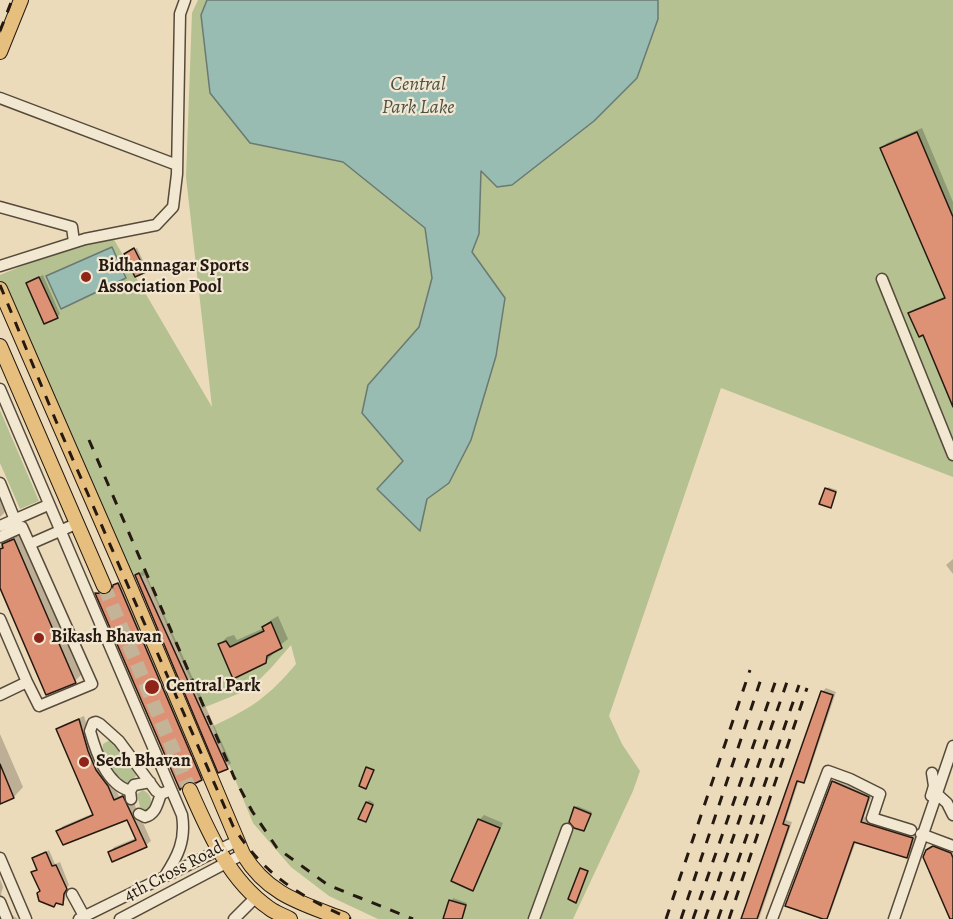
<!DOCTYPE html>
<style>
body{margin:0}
canvas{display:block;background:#ebdbba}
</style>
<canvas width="953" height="919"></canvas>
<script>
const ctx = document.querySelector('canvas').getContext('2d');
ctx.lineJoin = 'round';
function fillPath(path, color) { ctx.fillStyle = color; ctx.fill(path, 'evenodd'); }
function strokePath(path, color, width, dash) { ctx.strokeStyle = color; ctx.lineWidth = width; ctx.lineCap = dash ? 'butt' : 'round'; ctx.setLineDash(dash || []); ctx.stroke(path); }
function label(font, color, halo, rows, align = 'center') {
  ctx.font = font + ' Alegreya,serif'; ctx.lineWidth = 4.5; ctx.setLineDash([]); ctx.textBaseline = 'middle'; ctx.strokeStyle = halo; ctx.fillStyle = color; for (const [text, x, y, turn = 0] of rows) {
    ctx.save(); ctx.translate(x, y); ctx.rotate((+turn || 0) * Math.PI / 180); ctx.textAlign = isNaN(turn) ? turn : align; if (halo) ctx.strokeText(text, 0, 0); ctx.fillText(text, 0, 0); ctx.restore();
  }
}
fillPath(new Path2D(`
 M198,0H953V477L721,388L609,716L622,744L640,771L633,791L573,919H378L329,896L291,867L253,823L213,726C252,708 268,697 296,664L291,645L271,668L250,689L203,708L145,575L135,579L0,280V275L56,252L113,238L212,407L186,177L192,13Z
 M0,410L39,501L20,509L0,463Z
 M110,740L114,742L136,771V776L128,784L120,782L102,756L103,744Z
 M143,790C154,796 152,804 147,813L141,811L137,794Z`), '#b5c191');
const water = new Path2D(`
 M207,0H658V19L637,78L594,121L512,185L497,187L481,171L479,234L472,252L505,298L496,356L471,440L449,483L427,499L420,531L377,489L403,461L362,413L368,385L419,327L432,278L425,228L343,162L250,143L210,93L201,15Z
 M112,247L126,278L61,309L46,276Z`);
fillPath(water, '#98bbb2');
strokePath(water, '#6a7a72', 1.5);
fillPath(new Path2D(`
 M922,128L953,202V403L924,333L910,313L915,309L946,296L882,148L887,143Z
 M137,248L147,269L145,271L128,252Z
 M43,275L60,314L57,317L27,283Z
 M828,487L837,490L830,506L827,489Z
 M0,488L9,508L0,517Z
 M21,533L82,674L75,681L0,584V546L11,537Z
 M953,559V574L946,565Z
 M144,570L231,763L227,767L137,575Z
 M123,579L206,774L201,779L97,593L102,589L113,590L114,586Z
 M278,616L288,639L274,650L273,654L266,661L219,645L227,637L234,635L237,640L264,628L271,620Z
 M826,688L836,692L807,778L803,782L799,780L786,820L792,822L759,919H743L822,692Z
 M84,716L93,746L119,796L128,793L134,801L137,813L140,816L151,841L146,845L110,852L114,847L136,838L128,818L58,831L63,826L94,813L58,730L63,725Z
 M0,734L23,787L14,797L0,802Z
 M838,777L873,792L864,817L917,834L911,852L906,856L856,841L830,914L826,918L787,905L834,781Z
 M369,800L374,803L366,820L367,802Z
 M577,806L592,812L584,830L575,808Z
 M484,815L503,823L477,884L473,889L453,881L479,820Z
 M939,842L953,848V919L927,851Z
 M49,850L55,864L60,862L69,885L66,889L65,900L62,904L57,902L54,905L41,891L33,873L38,869L33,859Z
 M0,879L3,887L1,894L9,913L18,919H0Z
 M453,898L467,903L462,919L445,918Z`), '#0003');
const building = new Path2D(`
 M917,132L953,217V407L923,335L919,337L908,313L945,298L880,148Z
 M134,248L146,272L135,277L124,254Z
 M39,277L58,318L44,324L26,283Z
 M825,488L836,492L831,508L819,504Z
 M14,539L76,683L46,695L0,588V549L3,548L2,544Z
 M139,573L228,769L218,773L135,575Z
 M118,583L202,780L196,783L186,782L180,790L95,593L108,594L112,591L113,585Z
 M271,622L282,648L267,656L266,663L233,679L218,644L226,641L230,647L264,631L262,627Z
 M821,691L833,695L804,783L797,781L783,824L789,826L757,919H741Z
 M79,719L88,751L96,770L108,786L114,800L123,796L147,847L112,862L108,852L136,840L127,820L63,845L56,831L93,815L56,729Z
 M0,764L14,798L0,804Z
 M366,767L374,770L366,789L359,786Z
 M832,781L869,797L861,822L913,838L907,858L854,842L827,919H823L785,906Z
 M366,802L373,805L366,822L358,819Z
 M574,807L591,814L584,831L574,828L569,822Z
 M478,819L500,828L473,891L451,881Z
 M933,846L951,853L953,858V919H950L923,857L926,850Z
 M46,852L52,866L56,865L67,889L64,894L63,905L56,903L54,907L39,901L37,893L40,891L31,872L37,870L32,858Z
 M580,868L588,871L576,903L568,899Z
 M449,900L466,905L462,919H443Z`);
fillPath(building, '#dd9275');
strokePath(building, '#251911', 1.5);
strokePath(new Path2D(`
 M104,586L190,790`), '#c3b498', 14, [14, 7]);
const minor = new Path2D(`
 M0,98L177,165
 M0,207L72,227L74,242
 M0,266L85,239L156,225L173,207L177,174L180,14L185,0
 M882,279L953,455
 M0,389L182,815C186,840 178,856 165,876
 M0,483L15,520
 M0,526L48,505
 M0,537L22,527L92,684L39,706L27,682
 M30,544L78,523
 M0,619L27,682L0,695
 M130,791L134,785L150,782
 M937,794L947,803L953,815
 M931,796L934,786L932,773
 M131,799L130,791C106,784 96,752 90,731L93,723L96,722L100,724L119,741L156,791L161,794L171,790
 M139,814L145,817C156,814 157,804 161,794
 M921,834L953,846
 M0,858L26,919
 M72,894L84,916
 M0,902L7,919
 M79,919L237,841
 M120,919L243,854
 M234,919L256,897
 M534,919L567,829
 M772,919L828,771L850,779L880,794L872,818L911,830
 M894,919L953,746`);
const major = new Path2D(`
 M0,52L21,0
 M0,289L131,589L243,854C268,895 301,903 343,919
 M0,346L104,586
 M190,790C209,833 229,880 269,908C275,913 283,915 290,919`);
strokePath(minor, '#564a3b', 13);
strokePath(major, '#251911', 16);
strokePath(minor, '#f2e8d2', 10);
strokePath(major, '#e6be7d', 14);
strokePath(new Path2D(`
 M0,31L12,0
 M0,285L56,421L233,826C264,875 299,896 351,919
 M89,440L234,777L252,811L277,848L328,885L413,919
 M666,919L750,670
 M681,919L763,673
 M693,919L776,680
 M705,919L788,679
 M718,919L799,685
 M729,919L807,688`), '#251911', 3, [10, 10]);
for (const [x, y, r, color] of [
 [86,277,6,"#8f2418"],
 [39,638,6,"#8f2418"],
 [152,687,8,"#8f2418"],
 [84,762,6,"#8f2418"]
]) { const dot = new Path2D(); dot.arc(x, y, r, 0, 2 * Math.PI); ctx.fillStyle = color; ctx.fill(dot); strokePath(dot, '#f2e8d2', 2); }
label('bold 18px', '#251911', '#f2e8d2', [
 ["Bidhannagar Sports",98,267],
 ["Association Pool",98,288],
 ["Bikash Bhavan",51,638],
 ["Central Park",166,687],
 ["Sech Bhavan",96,762]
], 'left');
label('18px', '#251911', '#f2e8d2', [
 ["4th Cross Road",174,872,-28]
]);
label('italic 20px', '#4d5249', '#f2e8d2', [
 ["Central",418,85],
 ["Park Lake",418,108]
]);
</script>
